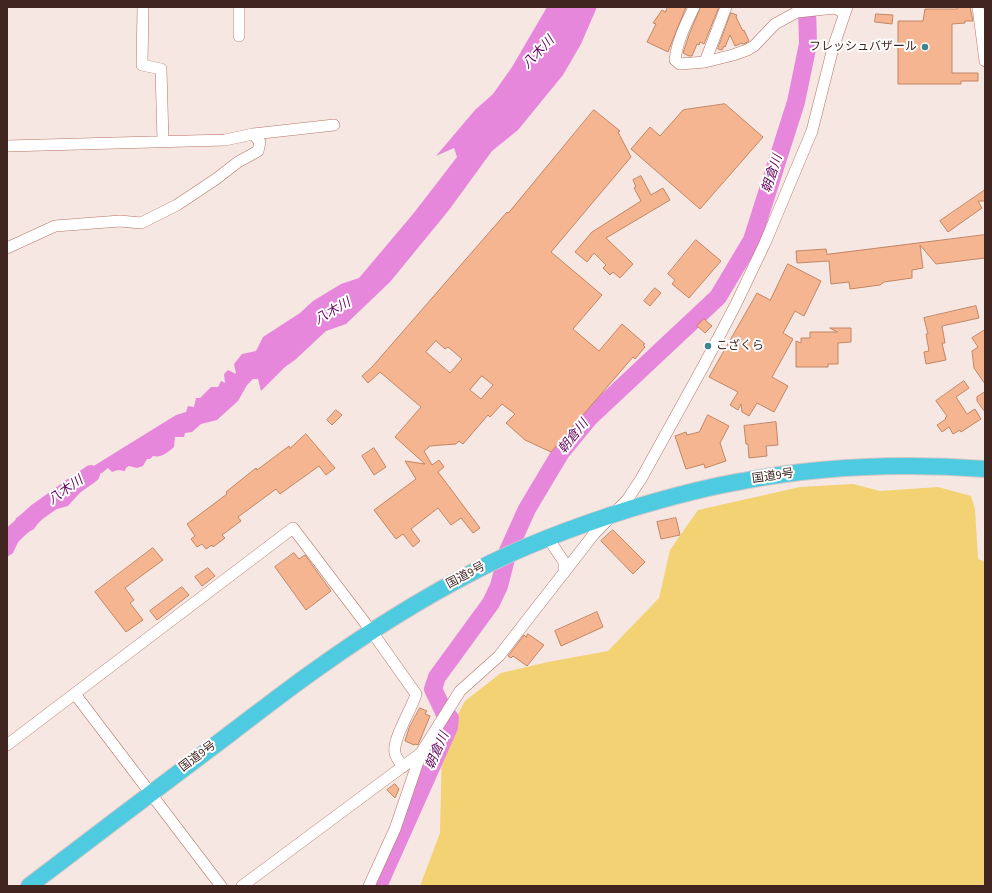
<!DOCTYPE html>
<meta charset="utf-8">
<style>
body{margin:0}
#map{position:relative;width:992px;height:893px;overflow:hidden;background:#f6e7e3;font-family:"Source Sans 3",sans-serif}
canvas{display:block}
.frame{position:absolute;inset:0;border:8px solid #412520;pointer-events:none}
</style>
<div id="map">
<canvas width="992" height="893"></canvas>
<div class="frame"></div>
</div>
<script>
const ctx = document.querySelector('canvas').getContext('2d');
ctx.lineJoin = 'round';
function fillPath(path, color) { ctx.fillStyle = color; ctx.fill(path, 'evenodd'); }
function strokePath(path, color, width, dash) { ctx.strokeStyle = color; ctx.lineWidth = width; ctx.lineCap = dash ? 'butt' : 'round'; ctx.setLineDash(dash || []); ctx.stroke(path); }
function label(font, color, halo, rows, align = 'center') {
  ctx.font = font + ' "Source Sans 3","Noto Sans JP",sans-serif'; ctx.lineWidth = 4; ctx.setLineDash([]); ctx.textBaseline = 'middle'; ctx.strokeStyle = halo; ctx.fillStyle = color; for (const [text, x, y, turn = 0] of rows) {
    ctx.save(); ctx.translate(x, y); ctx.rotate((+turn || 0) * Math.PI / 180); ctx.textAlign = isNaN(turn) ? turn : align; if (halo) ctx.strokeText(text, 0, 0); ctx.fillText(text, 0, 0); ctx.restore();
  }
}
fillPath(new Path2D(`
 M853,484L880,491L938,487L971,496L975,509L978,559L985,562V886H420L440,833L442,744L465,701L501,673L548,662L608,651L659,598L670,550L698,510L800,487Z`), '#f2d272');
fillPath(new Path2D(`
 M547,7H597L581,44L563,75L518,130L492,151L449,210L390,282L346,324L326,331L295,360L285,367L261,391L258,379H253L247,385L238,401L217,420L201,424L192,432L185,433L184,437H175L174,447C168,452 162,458 153,456L150,459H147L143,466L137,468L129,466L126,468L125,471L118,470L112,472L108,468L102,473L96,475L68,506L50,511L44,515L34,529L21,536L13,553L7,557V530L10,529L15,530L22,521L15,519L66,480L92,467L176,415L186,412L188,406L194,407L196,398H200L211,387H218L221,381L225,383L224,374L228,370L236,374L234,364L242,354L256,351L263,337L300,313L313,301L341,284L359,278L413,214L457,157L454,148L436,156L475,110L493,94L512,67Z`), '#e787dc');
strokePath(new Path2D(`
 M7,540L37,512L91,474
 M378,886L449,727L450,718L444,712L433,689L437,677L491,603L499,586L508,551L527,509L561,452L589,418L718,297L752,240L796,102L808,44L807,7`), '#e787dc', 18);
const building = new Path2D(`
 M668,7H686L668,52L647,42L656,24L653,23L662,10L665,12Z
 M701,7H719L704,44L700,42L699,45L697,44L692,56H689L683,53L689,35Z
 M957,7H970L973,21H965V23L952,24V73H978V81H961V84H898V21H923L925,9H957Z
 M731,13L737,15L736,17L743,31L744,30L749,41L744,44H742V43L735,46L730,35L725,47L724,46L722,50L718,49Z
 M876,14L893,15L892,24L875,22Z
 M725,104L763,137L700,209L631,149L650,127L660,136L683,110Z
 M594,110L620,131L618,132L631,157L551,252L602,295L573,329L599,351L622,324L645,344L643,345L645,347L635,359L633,357L551,452L525,440L506,423L515,414L502,404L490,417L488,415L463,444L459,441L456,444L429,446V447L424,451L432,465L439,460L444,467L438,472L480,528L473,533L461,518L451,525L438,508L411,529L420,541L413,547L403,534L396,539L374,510L416,479L405,461L425,464L395,437L421,407L380,372L368,383L362,376L372,367L507,212L508,213ZM436,341L445,349L448,347L462,359L450,373L426,352ZM482,376L493,385L481,399L470,390Z
 M641,176L651,195L663,188L670,200L606,238L633,264L620,278L613,272L610,275L603,268L606,265L594,253L587,262L575,252L592,232L641,201L634,188L636,187L633,180Z
 M985,190V201H978L982,208L948,232L940,221Z
 M985,235V258L936,264L920,245L923,268L912,270V278L884,282L880,285L850,289L849,282L831,284L829,261L797,263L796,251L826,249L827,254Z
 M696,240L721,261L689,298L672,284L675,280L668,274Z
 M788,264L821,281L804,316L795,311L783,333L793,339L772,377L788,386L774,412L757,403L749,416L742,412L741,404L738,410L730,405L738,392L709,377L757,293L770,300Z
 M655,288L661,293L650,306L644,301Z
 M976,306L979,318L942,326L945,343H942L946,360L926,364L924,352L929,351L926,334H928L924,318Z
 M704,319L712,326L705,333L697,326Z
 M830,328H851V342L838,343V364H828V367H796V341L801,343V338H810V332H837Z
 M985,330V384L974,368L972,351L978,347L972,338Z
 M964,381L969,388L956,397L967,414L975,409L981,419L961,432L960,430L953,434L949,427L942,432L937,425L946,419L945,418L947,416L936,401Z
 M985,392V412L977,401V397Z
 M336,410L342,415L332,425L327,420Z
 M708,415L729,426L720,443L726,461L705,468L704,464L686,469L675,436L686,432L687,435L699,432Z
 M776,422L778,445L766,446L767,456L749,458L748,444H746L744,426Z
 M306,434L335,468L326,475L319,466L280,494L276,489L238,517L241,521L222,535L225,538L213,547L212,545L206,549L202,544L197,547L191,539L195,536L187,524L227,494L226,492L256,468L257,470L289,446L290,448Z
 M374,448L386,467L374,475L362,456Z
 M676,518L680,535L661,539L657,522Z
 M613,530L645,562L633,574L601,541Z
 M153,548L163,560L125,588L134,600L130,603L143,620L126,632L95,592Z
 M294,553L299,559L305,555L331,591L306,610L275,567Z
 M208,568L215,576L202,586L195,577Z
 M182,587L189,595L157,620L150,611Z
 M597,612L603,627L561,646L555,631Z
 M528,634L544,645L527,666L513,656L511,658L508,656L524,635L526,637Z
 M420,708L427,711L425,714L430,716L418,745L415,744L414,745L405,741L409,728Z
 M395,784L399,789L395,798L387,790Z`);
fillPath(building, '#f4b590');
strokePath(building, '#c28663', 1);
const minor = new Path2D(`
 M143,7L142,65L161,69L163,141
 M239,7V36
 M694,7C686,24 677,41 675,60L680,64L705,62L733,55L747,50L754,46L775,24L797,12L835,8L844,13
 M978,7L985,61
 M705,62L726,7
 M7,146L225,140L253,134L334,125
 M7,248L55,226L120,221L141,223L177,205L216,179L238,162L258,151L260,142L253,134
 M548,538L564,562V573
 M75,694L221,886
 M7,745L293,528L372,632L416,694C412,709 392,739 395,753C396,758 400,762 403,767
 M242,886L421,753
 M369,886L395,829L421,753L460,691L499,656L594,534L627,500L641,479L704,365L736,304L765,243L812,131L833,48L847,7`);
const highway = new Path2D(`
 M29,886C96,835 164,783 231,733C260,711 288,689 318,668C367,633 419,600 473,572C524,545 579,525 633,508C670,497 706,487 743,481C822,466 905,463 985,469`);
strokePath(minor, '#b87467', 12);
strokePath(highway, '#cec6c5', 18);
strokePath(minor, '#fff', 11);
strokePath(highway, '#4ecbe1', 16);
for (const [x, y, r, color] of [
 [925,47,4,"#3e8390"],
 [708,346,4,"#3e8390"]
]) { const dot = new Path2D(); dot.arc(x, y, r, 0, 2 * Math.PI); ctx.fillStyle = color; ctx.fill(dot); strokePath(dot, '#fff', 1.5); }
label('12px', '#412520', '#fff', [
 ["フレッシュバザール",917,47],
 ["こざくら",716,346,"left"]
], 'right');
label('12px', '#412520', '#fff', [
 ["国道9号",773,477,-8],
 ["国道9号",466,576,-28],
 ["国道9号",198,757,-37]
]);
label('italic 13px', '#63095e', '#fff', [
 ["八木川",539,53,-46],
 ["朝倉川",773,174,-72],
 ["八木川",333,312,-30],
 ["朝倉川",574,437,-51],
 ["八木川",66,491,-35],
 ["朝倉川",438,751,-66]
]);
</script>
